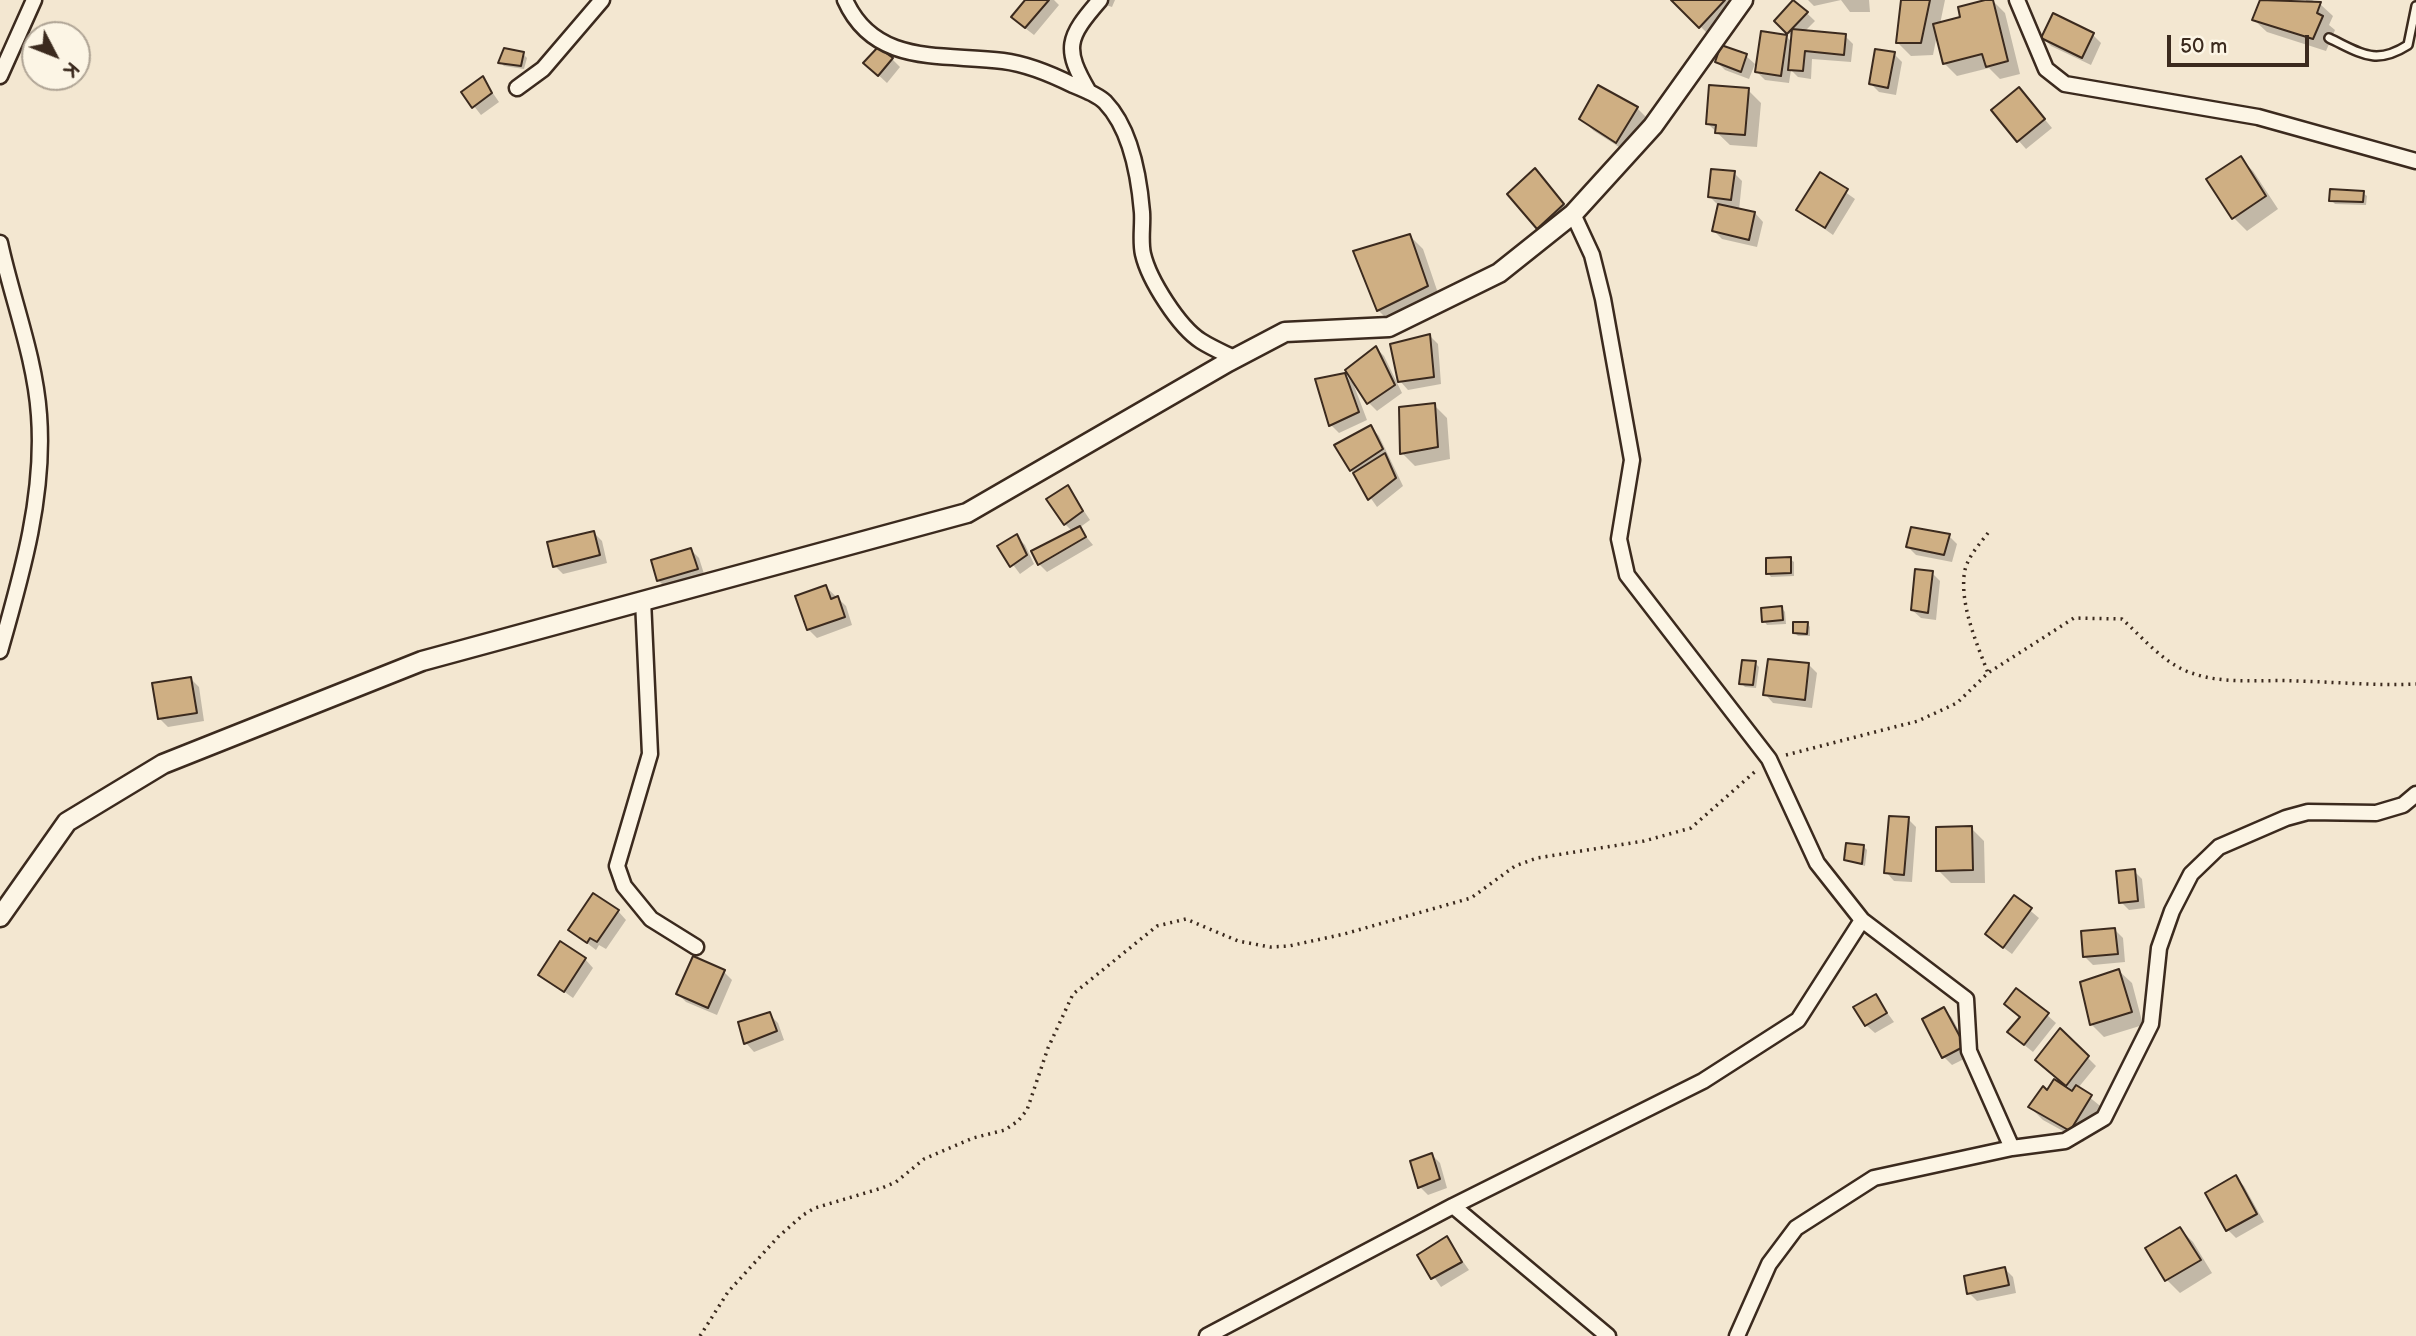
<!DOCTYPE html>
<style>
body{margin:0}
#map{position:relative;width:2416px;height:1336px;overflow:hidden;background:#f3e7d1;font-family:"Balsamiq Sans",sans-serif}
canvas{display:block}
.north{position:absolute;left:21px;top:21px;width:70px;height:70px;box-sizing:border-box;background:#fcf5e5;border:2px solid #afa495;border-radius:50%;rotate:132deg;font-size:19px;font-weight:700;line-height:28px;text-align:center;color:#3b2a1e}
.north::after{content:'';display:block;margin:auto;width:24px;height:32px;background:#3b2a1e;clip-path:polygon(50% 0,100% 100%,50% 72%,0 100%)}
.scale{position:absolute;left:2167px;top:35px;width:142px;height:32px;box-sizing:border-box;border:4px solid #3b2a1e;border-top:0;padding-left:9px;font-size:21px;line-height:24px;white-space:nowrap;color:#3b2a1e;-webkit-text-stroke:5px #fcf5e5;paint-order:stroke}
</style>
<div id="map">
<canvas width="2416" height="1336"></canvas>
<div class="north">K</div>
<div class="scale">50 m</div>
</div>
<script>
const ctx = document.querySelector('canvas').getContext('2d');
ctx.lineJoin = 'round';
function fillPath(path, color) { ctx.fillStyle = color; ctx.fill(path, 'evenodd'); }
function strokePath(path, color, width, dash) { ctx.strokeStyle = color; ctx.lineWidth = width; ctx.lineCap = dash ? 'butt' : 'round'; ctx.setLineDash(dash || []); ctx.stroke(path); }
fillPath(new Path2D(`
 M1028,0H1054L1059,5L1034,35L1021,25Z
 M1091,0H1115L1112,7Z
 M1674,0H1746L1713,39Z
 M1808,0H1869L1870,12H1850L1841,0L1814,6Z
 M1903,0H1945L1940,24L1962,18L1992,0L2005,13L2020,74L2000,79L1989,68L1957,76L1944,63L1937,35L1933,55L1911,56L1898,43Z
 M2261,0H2292L2305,4L2306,0H2312L2320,4L2333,16L2329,25L2335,30L2326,51L2267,32L2254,20Z
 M1794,1L1815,21L1804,32L1845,36L1853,44L1851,62L1812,59L1811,79L1798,77L1791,70L1789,83L1765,80L1757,72L1786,36L1792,42L1793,37L1776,21Z
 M2054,16L2093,35L2101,43L2091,65L2051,46L2043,38Z
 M1722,47L1746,56L1755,64L1749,79L1725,70L1717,62Z
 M523,54L527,58L524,69L504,66L501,63Z
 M1894,54L1902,62L1896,95L1879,92L1871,84Z
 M892,59L900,67L887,83L874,71Z
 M483,79L499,102L481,115L463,92Z
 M1748,90L1761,103L1757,147L1730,145L1707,123Z
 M2027,98L2052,128L2026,149L2018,140Z
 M1637,108L1650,121L1630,154L1594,131L1581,119Z
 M2240,158L2253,171L2278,209L2247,231L2234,218L2208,180Z
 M1535,170L1575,217L1551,240L1538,227Z
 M1734,173L1742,181L1739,210L1755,213L1763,222L1757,247L1722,239L1714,231L1718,205L1710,197Z
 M1820,174L1855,199L1833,235L1798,210Z
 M2363,193L2367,196L2366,205L2335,204L2331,200Z
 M1410,236L1423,249L1440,299L1391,323L1378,310Z
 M1430,336L1438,344L1441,384L1408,390L1400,381Z
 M1376,348L1384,356L1402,393L1377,411L1369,403Z
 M1345,375L1353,383L1367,420L1339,433L1331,425L1317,381Z
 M1434,405L1447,418L1450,459L1415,466L1402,453Z
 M1371,427L1379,436L1403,486L1377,507L1351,470Z
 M1068,487L1090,520L1079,528L1093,545L1047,572L1039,564L1073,532L1065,524Z
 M594,533L602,541L607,563L563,574L555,566Z
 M1949,536L1957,544L1952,562L1916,555L1908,547Z
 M1017,537L1025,545L1034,564L1020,574L999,546Z
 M691,550L699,558L705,577L667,589L659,581L653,561Z
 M1790,559L1794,562V576L1771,577L1768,573Z
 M1932,573L1940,581L1936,620L1921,618L1912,610Z
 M826,587L846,606L852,625L817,638L808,629Z
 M1782,608L1785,612L1786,624L1767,625L1764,621Z
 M1807,623L1810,627V636H1798L1795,633Z
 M1755,663L1759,667L1756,688L1745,687L1741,683Z
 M1809,665L1817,673L1812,708L1773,703L1765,694Z
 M190,678L199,687L204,721L168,727L159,718Z
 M1908,819L1916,827L1912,882L1894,881L1886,872Z
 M1971,828L1984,841L1985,883H1951L1938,870Z
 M1863,846L1867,850L1865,866L1845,860Z
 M2134,871L2142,879L2145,908L2129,910L2121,902Z
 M2014,897L2039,918L2012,954L1996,942Z
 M618,911L626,920L606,949L599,945L596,950L570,930Z
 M2115,930L2123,938L2125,962L2093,965L2085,957Z
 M585,959L593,968L573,998L540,974Z
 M2119,971L2132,983L2143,1025L2104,1037L2091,1024Z
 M724,972L732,980L717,1015L686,1002L678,994Z
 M1875,996L1894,1022L1875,1033L1866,1025Z
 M1944,1009L1952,1018L1972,1055L1952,1065L1944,1057L1924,1020Z
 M769,1014L778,1023L784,1040L754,1052L746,1043L740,1023Z
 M2047,1015L2056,1023L2033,1052L2018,1040L2021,1018Z
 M2060,1030L2096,1066L2078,1088L2104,1109L2083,1142L2043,1120L2030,1107L2047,1092L2073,1091L2045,1068Z
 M1432,1155L1440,1163L1447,1188L1428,1195L1420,1187Z
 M2235,1177L2244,1186L2264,1222L2236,1238L2228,1230L2207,1193Z
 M2180,1229L2193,1242L2212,1273L2180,1293L2167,1280L2148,1249Z
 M1447,1239L1469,1270L1441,1287L1419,1255Z
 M2005,1269L2013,1277L2016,1293L1977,1301L1969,1293Z`), '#0003');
const building = new Path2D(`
 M1025,0H1049L1025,28L1011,17Z
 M1671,0H1725L1699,28Z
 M1793,0L1808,12L1787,34L1774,21Z
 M1901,0H1930L1921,43H1896Z
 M1985,0H1993L2008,61L1986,67L1982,54L1943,64L1933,24L1960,17L1958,7Z
 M2260,0L2321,2L2317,13L2323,16L2313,39L2252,20Z
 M2053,13L2094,33L2082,58L2041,38Z
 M1792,29L1846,34L1844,55L1805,51L1803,71L1788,70Z
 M1761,31L1787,35L1781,76L1755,72Z
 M1721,45L1747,54L1741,72L1715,62Z
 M878,47L893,58L878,76L863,63Z
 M504,48L524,52L521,66L498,63Z
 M1875,49L1895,52L1888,88L1869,84Z
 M483,76L492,93L472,108L461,92Z
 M1598,85L1638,107L1616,143L1579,119Z
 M1709,85L1749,88L1745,135L1715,133L1716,125L1706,124Z
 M2019,87L2045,119L2017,142L1991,110Z
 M2241,156L2266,196L2232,219L2206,179Z
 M1535,168L1564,204L1537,229L1507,194Z
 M1711,169L1735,171L1731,200L1708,197Z
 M1820,172L1848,189L1825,228L1796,210Z
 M2330,189L2364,191L2363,202L2329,201Z
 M1718,204L1755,212L1749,240L1712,231Z
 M1410,234L1428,286L1377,311L1353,251Z
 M1430,334L1434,377L1398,382L1390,344Z
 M1376,346L1395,385L1367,404L1345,370Z
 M1345,373L1359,412L1329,426L1315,379Z
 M1435,403L1438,447L1400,454L1399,407Z
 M1371,425L1383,449L1350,471L1334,445Z
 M1385,453L1396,478L1368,500L1353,473Z
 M1068,485L1083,511L1064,525L1046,499Z
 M1080,526L1086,537L1038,565L1031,551Z
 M1911,527L1950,534L1944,555L1906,547Z
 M594,531L600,555L553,567L547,542Z
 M1017,534L1027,555L1010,567L997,546Z
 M691,548L698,569L657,581L651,560Z
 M1791,557V573L1766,574V558Z
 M1915,569L1933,571L1928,613L1911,610Z
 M826,585L831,599L838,596L845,617L807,630L795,596Z
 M1782,606L1783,620L1762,622L1761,608Z
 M1793,622H1808L1807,634L1793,633Z
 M1768,659L1809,663L1805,700L1763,695Z
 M1742,660L1756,661L1753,685L1739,684Z
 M191,677L197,713L158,719L152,683Z
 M1889,816L1909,817L1904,875L1884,873Z
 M1972,826L1973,870L1936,871V827Z
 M1846,843L1864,845L1862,864L1844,860Z
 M2135,869L2138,901L2119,903L2116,871Z
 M593,893L619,910L597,942L590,938L587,943L568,930Z
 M2014,895L2032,908L2003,948L1985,934Z
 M2115,928L2118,954L2083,957L2081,931Z
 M560,941L586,958L564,992L538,975Z
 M693,956L725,970L708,1008L676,994Z
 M2119,969L2132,1012L2090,1025L2080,982Z
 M2016,988L2049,1013L2024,1045L2007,1032L2020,1017L2004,1004Z
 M1876,994L1887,1013L1865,1026L1853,1007Z
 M1944,1007L1965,1046L1942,1058L1922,1019Z
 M770,1012L777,1031L744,1044L738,1022Z
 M2060,1028L2089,1056L2066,1086L2035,1060Z
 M2054,1079L2072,1091L2076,1085L2092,1095L2070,1131L2028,1107L2043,1086L2047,1090Z
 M1432,1153L1440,1179L1418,1188L1410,1161Z
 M2236,1175L2257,1214L2226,1231L2205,1193Z
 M2180,1227L2201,1260L2165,1281L2145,1248Z
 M1447,1236L1462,1262L1431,1279L1417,1255Z
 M2005,1267L2009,1285L1967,1294L1964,1276Z`);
fillPath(building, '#cfaf83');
strokePath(building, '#3b2a1e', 2);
const service = new Path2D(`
 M2329,38C2361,53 2375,66 2408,45L2416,6`);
const minor = new Path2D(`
 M845,0C875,67 943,53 1003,61C1027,64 1051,74 1073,85C1083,89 1098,95 1105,102C1131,129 1139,176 1142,212C1143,225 1140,241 1143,254C1149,280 1179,327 1201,341C1212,348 1224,353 1234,358
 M2017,0L2046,69L2065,84L2258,117L2416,161
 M0,76L34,0
 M517,88L543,69L602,0
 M1089,92C1063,48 1067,38 1100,0
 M1573,214L1592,255L1603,299L1632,460L1619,539L1627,575L1769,759L1817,863L1862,920L1966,999L1969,1051L2012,1148
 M0,243C12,299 35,357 39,415C45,495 22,574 0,651
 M643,600L650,754L617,866L624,886L651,919L696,947
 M1453,1206L1608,1336
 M1207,1336L1453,1206L1703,1081L1798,1020L1862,920
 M1737,1336L1769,1264L1796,1228L1874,1178L2012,1148L2065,1141L2104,1118L2151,1024L2159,948L2172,911L2191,874L2219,847L2286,818L2308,812L2376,813L2403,805L2416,794`);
const tertiary = new Path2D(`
 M0,917L67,822L163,764L422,661L967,513L1228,362L1285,332L1389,327L1499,273L1573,214L1653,126L1743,0`);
strokePath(service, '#3b2a1e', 12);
strokePath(minor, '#3b2a1e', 19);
strokePath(tertiary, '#3b2a1e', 23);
strokePath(new Path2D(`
 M1988,533C1978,546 1965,560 1964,576C1961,608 1977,644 1988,673
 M1786,755L1918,721L1957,703L1988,673L2074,618L2122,619C2141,636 2161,660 2184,670C2220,686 2259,679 2297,681C2337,682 2376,686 2416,684
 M700,1336L728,1292L778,1237L803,1215L815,1208L882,1188L896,1182L924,1159L973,1138L1005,1130L1018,1121L1027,1110L1048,1048L1073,994L1157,926L1186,919L1238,941L1270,947L1289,946L1344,934L1471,898L1515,866L1537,858L1644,841L1691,828L1758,769`), '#3b2a1e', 3.5, [2, 5]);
strokePath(service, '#fcf5e5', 7);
strokePath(minor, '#fcf5e5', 14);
strokePath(tertiary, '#fcf5e5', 18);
</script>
